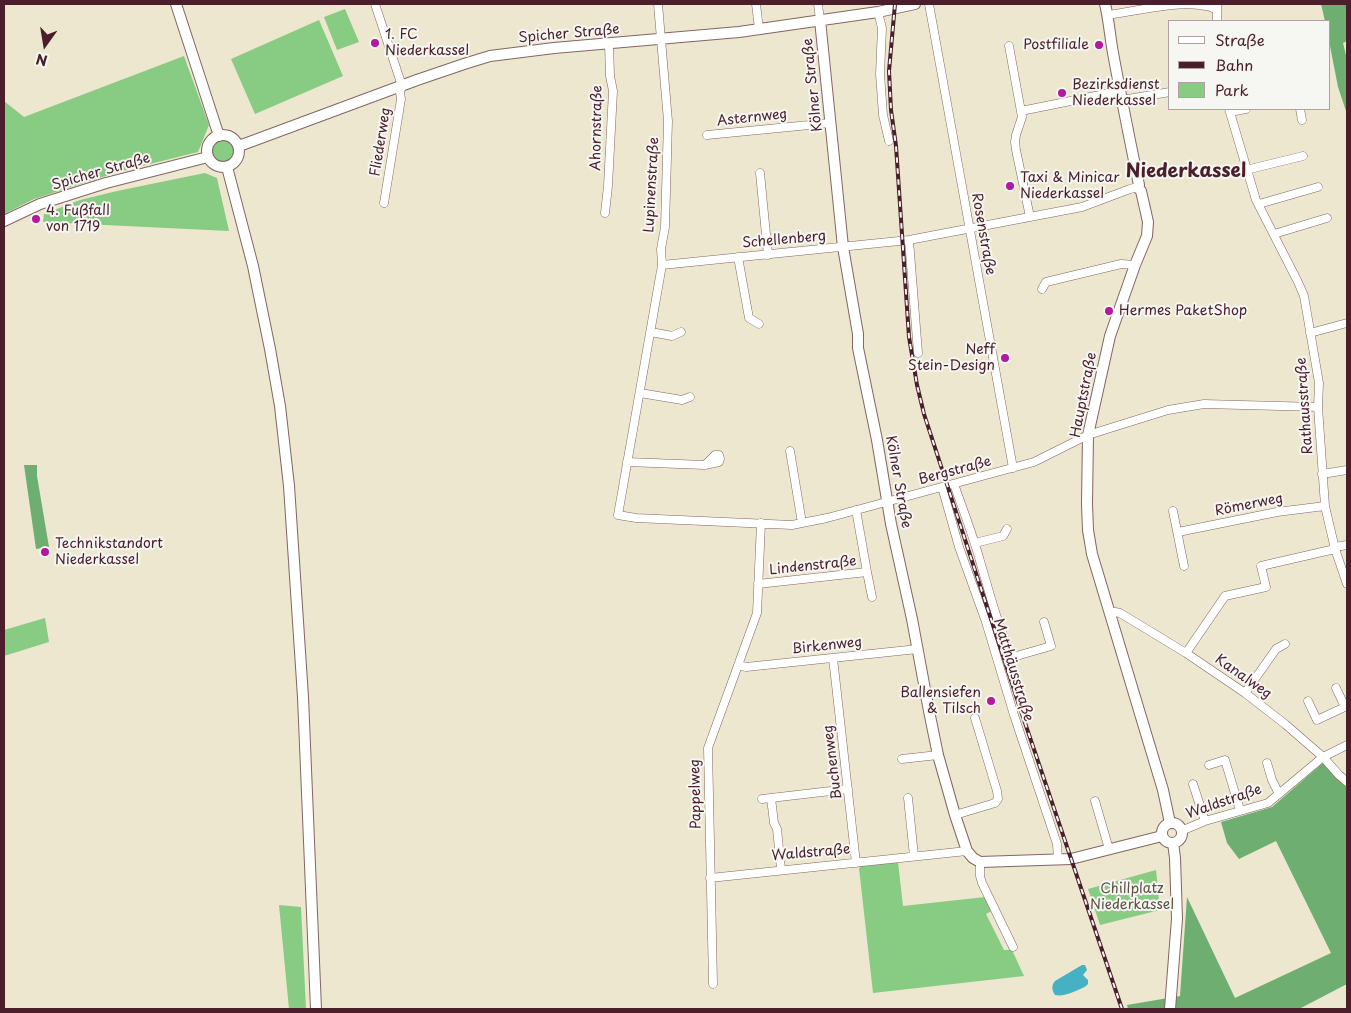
<!DOCTYPE html>
<meta charset="utf-8">
<style>
body{margin:0}
#map{position:relative;width:1351px;height:1013px;overflow:hidden;background:#ece7ce;font-family:"Playpen Sans",sans-serif}
canvas{display:block}
.frame{position:absolute;inset:0;border:5px solid #4a1f2b;pointer-events:none}
.legend{position:absolute;left:1168px;top:20px;width:162px;height:90px;box-sizing:border-box;background:#f6f6f2;border:1px solid #b1a0a2;margin:0;padding:6px 9px;list-style:none;font-size:15px;color:#4a1f2b}
.legend li{display:flex;align-items:center;gap:10px;height:25px}
.legend b{width:25px;border:1px solid #b1a0a2}
.north{position:absolute;left:20px;top:20px;width:50px;height:50px;-webkit-text-stroke:4px #f6f6f2;paint-order:stroke;rotate:193deg;font-size:14px;font-weight:700;line-height:20px;text-align:center;color:#4a1f2b}
.north::after{content:'';display:block;margin:auto;width:18px;height:22px;background:#4a1f2b;clip-path:polygon(50% 0,100% 100%,50% 72%,0 100%)}
</style>
<div id="map">
<canvas width="1351" height="1013"></canvas>
<div class="frame"></div>
<ul class="legend">
<li><b style="height:6px;background:#fff"></b>Straße</li>
<li><b style="height:6px;background:#4a1f2b"></b>Bahn</li>
<li><b style="height:14px;background:#88cb83"></b>Park</li>
</ul>
<div class="north">N</div>
</div>
<script>
const ctx = document.querySelector('canvas').getContext('2d');
ctx.lineJoin = 'round';
function fillPath(path, color) { ctx.fillStyle = color; ctx.fill(path, 'evenodd'); }
function strokePath(path, color, width, dash) { ctx.strokeStyle = color; ctx.lineWidth = width; ctx.lineCap = dash ? 'butt' : 'round'; ctx.setLineDash(dash || []); ctx.stroke(path); }
function label(font, color, halo, rows, align = 'center') {
  ctx.font = font + ' "Playpen Sans",sans-serif'; ctx.lineWidth = 4; ctx.setLineDash([]); ctx.textBaseline = 'middle'; ctx.strokeStyle = halo; ctx.fillStyle = color; for (const [text, x, y, turn = 0] of rows) {
    ctx.save(); ctx.translate(x, y); ctx.rotate((+turn || 0) * Math.PI / 180); ctx.textAlign = isNaN(turn) ? turn : align; if (halo) ctx.strokeText(text, 0, 0); ctx.fillText(text, 0, 0); ctx.restore();
  }
}
fillPath(new Path2D(`
 M345,9L359,42L337,50L324,17Z
 M319,20L343,76L255,114L231,59Z
 M184,56L209,125L198,152L118,172L34,199L4,214V101L24,117Z
 M210 151a13 13 0 1 1 26 0a13 13 0 1 1-26 0Z
 M205,173L217,178L229,231L43,222L44,214L80,200L117,191Z
 M45,618L49,642L4,656V630Z
 M898,862L903,906L985,897L992,911L986,914L1004,950H1012L1024,976L873,993L859,868L861,866Z
 M1156,870L1160,910L1100,925L1088,889Z
 M279,905L301,907L306,1009H289Z`), '#88cb83');
fillPath(new Path2D(`
 M1321,4H1347V41L1343,43L1347,59V114L1338,87L1330,46V21H1325Z
 M24,465H37V476L49,547L36,549Z
 M1324,762L1335,776L1347,786V984L1299,1009H1128L1127,1005L1180,996L1187,897L1235,998L1331,953L1276,841L1239,859L1227,843L1221,822L1272,807Z`), '#6eaf71');
fillPath(new Path2D(`
 M1082,965H1085L1087,970L1083,975L1088,980V984L1086,986C1077,991 1064,997 1055,995C1052,990 1051,986 1055,981Z`), '#45b1c3');
const street = new Path2D(`
 M375,4L402,86L400,92L401,99L384,203
 M658,4L668,121L665,227L661,249L662,265L618,515L636,518L792,525L827,518L1034,462L1088,435L1168,410L1204,404L1318,407
 M756,4L759,29
 M818,4L820,20
 M929,4L1013,468
 M1217,4V21
 M878,12L882,28L880,74L883,115L889,141
 M1108,15C1136,11 1179,0 1206,6C1210,6 1214,9 1217,10
 M1009,46L1022,117L1016,135L1015,142L1016,150L1030,217
 M1122,100L1170,92
 M1229,109L1256,200L1298,282L1304,296L1319,383L1318,407L1325,506L1335,549L1347,584
 M1300,109L1302,120
 M1021,111L1120,91
 M1230,112L1246,109
 M707,135L830,123
 M1246,170L1303,156
 M760,173L768,255
 M1259,204L1318,187
 M605,213L608,186L613,91L610,76L609,44
 M1274,234L1327,218
 M909,240L918,353
 M738,257L749,318L759,324
 M662,265L909,240L1082,207L1130,189L1134,188H1138
 M1042,289L1046,282L1121,264L1135,265
 M651,332L672,336L681,332
 M1310,333L1347,323
 M640,393L682,400L690,397
 M790,451L802,523
 M627,462L705,465L719,462L720,459L719,455H715L705,465
 M1322,474L1347,470
 M954,484C963,510 973,535 980,561C990,594 998,628 1013,657L1051,646L1044,622
 M942,487L959,547L986,622L1014,715L1057,844L1058,860
 M1173,511L1184,566
 M1178,532L1277,512L1325,506
 M975,543L1003,536L1007,529
 M1335,547L1347,545
 M867,572L872,597
 M758,584L867,572L856,510
 M1111,613L1115,612L1120,613L1186,653L1245,693L1285,724L1323,757L1339,775L1347,782
 M1186,653L1225,596L1266,587L1261,566L1335,549
 M833,658L856,863
 M738,665L746,667L918,649
 M1336,688L1345,707
 M1245,693L1276,649L1285,644
 M1308,701L1317,720L1347,706
 M902,759L938,755
 M1267,763L1272,780L1279,794
 M1209,765L1225,760L1240,810
 M1193,784L1205,821
 M771,798L774,823L777,829L781,869
 M908,798L914,856
 M762,799L848,789
 M1095,801L1109,849
 M955,815L995,803L998,799L997,791L975,718
 M1181,831L1205,821L1268,803L1323,757L1347,745
 M980,862V876L982,883L1013,947
 M710,878L967,851
 M713,984L708,748L757,613L761,523`);
const secondary = new Path2D(`
 M176,4L219,136
 M1105,4C1109,20 1110,37 1113,53C1121,97 1130,141 1139,185L1138,188L1141,191L1146,213L1148,222L1147,236L1135,265L1110,336L1088,435L1087,504L1088,530L1092,554L1163,790L1170,823
 M820,20L843,247L858,334V348L877,440L891,524L912,619L929,711L938,755L955,815L967,851L973,858L980,862L1071,859L1162,836
 M207 151a16 16 0 1 1 32 0a16 16 0 1 1-32 0Z
 M239,146L417,80L464,64L490,56L554,48L739,32L878,12L915,4
 M227,167L253,266L270,349L280,406L289,486L303,697L316,1009
 M4,221L40,204L106,183L208,157
 M1162 833a10 10 0 1 1 20 0a10 10 0 1 1-20 0Z
 M1170,1009L1177,919L1175,858L1173,843`);
strokePath(street, '#836564', 9);
strokePath(secondary, '#836564', 12);
strokePath(street, '#fff', 8);
strokePath(secondary, '#fff', 10);
const rail = new Path2D(`
 M895,4L889,71L891,110L896,146L909,337L917,385L924,414L1021,711L1122,1009`);
strokePath(rail, '#4a1f2b', 4);
strokePath(rail, '#f6f6f2', 2, [5.5]);
for (const [x, y, r, color] of [
 [375,43,5,"#b5179e"],
 [1099,45,5,"#b5179e"],
 [1062,93,5,"#b5179e"],
 [1010,186,5,"#b5179e"],
 [36,219,5,"#b5179e"],
 [1109,311,5,"#b5179e"],
 [1005,358,5,"#b5179e"],
 [45,552,5,"#b5179e"],
 [991,701,5,"#b5179e"]
]) { const dot = new Path2D(); dot.arc(x, y, r, 0, 2 * Math.PI); ctx.fillStyle = color; ctx.fill(dot); strokePath(dot, '#f6f6f2', 2); }
label('14px', '#4a1f2b', '#f6f6f2', [
 ["Spicher Straße",569,34,-5],
 ["Kölner Straße",813,85,-96],
 ["Asternweg",752,118,-6],
 ["Ahornstraße",597,128,-89],
 ["Fliederweg",381,142,-81],
 ["Spicher Straße",101,172,-16],
 ["Lupinenstraße",652,185,-87],
 ["Rosenstraße",983,234,80],
 ["Schellenberg",784,240,-5],
 ["Hauptstraße",1084,395,-79],
 ["Rathausstraße",1305,406,-94],
 ["Bergstraße",955,471,-15],
 ["Kölner Straße",898,482,80],
 ["Römerweg",1249,505,-11],
 ["Lindenstraße",813,566,-6],
 ["Birkenweg",827,646,-6],
 ["Matthäusstraße",1013,670,73],
 ["Kanalweg",1243,677,35],
 ["Buchenweg",833,762,-97],
 ["Pappelweg",696,794,-91],
 ["Waldstraße",1224,802,-19],
 ["Waldstraße",811,853,-5]
]);
label('14px', '#4a1f2b', '#f6f6f2', [
 ["1. FC",385,35],
 ["Niederkassel",385,51],
 ["Postfiliale",1089,45,"right"],
 ["Bezirksdienst",1072,85],
 ["Niederkassel",1072,101],
 ["Taxi & Minicar",1020,178],
 ["Niederkassel",1020,194],
 ["4. Fußfall",46,211],
 ["von 1719",46,227],
 ["Hermes PaketShop",1119,311],
 ["Neff",995,350,"right"],
 ["Stein-Design",995,366,"right"],
 ["Technikstandort",55,544],
 ["Niederkassel",55,560],
 ["Ballensiefen",981,693,"right"],
 ["& Tilsch",981,709,"right"]
], 'left');
label('14px', '#5d5345', '#f6f6f2', [
 ["Chillplatz",1132,889],
 ["Niederkassel",1132,905]
]);
label('bold 19px', '#4a1f2b', '#f6f6f2', [
 ["Niederkassel",1186,172]
]);
</script>
